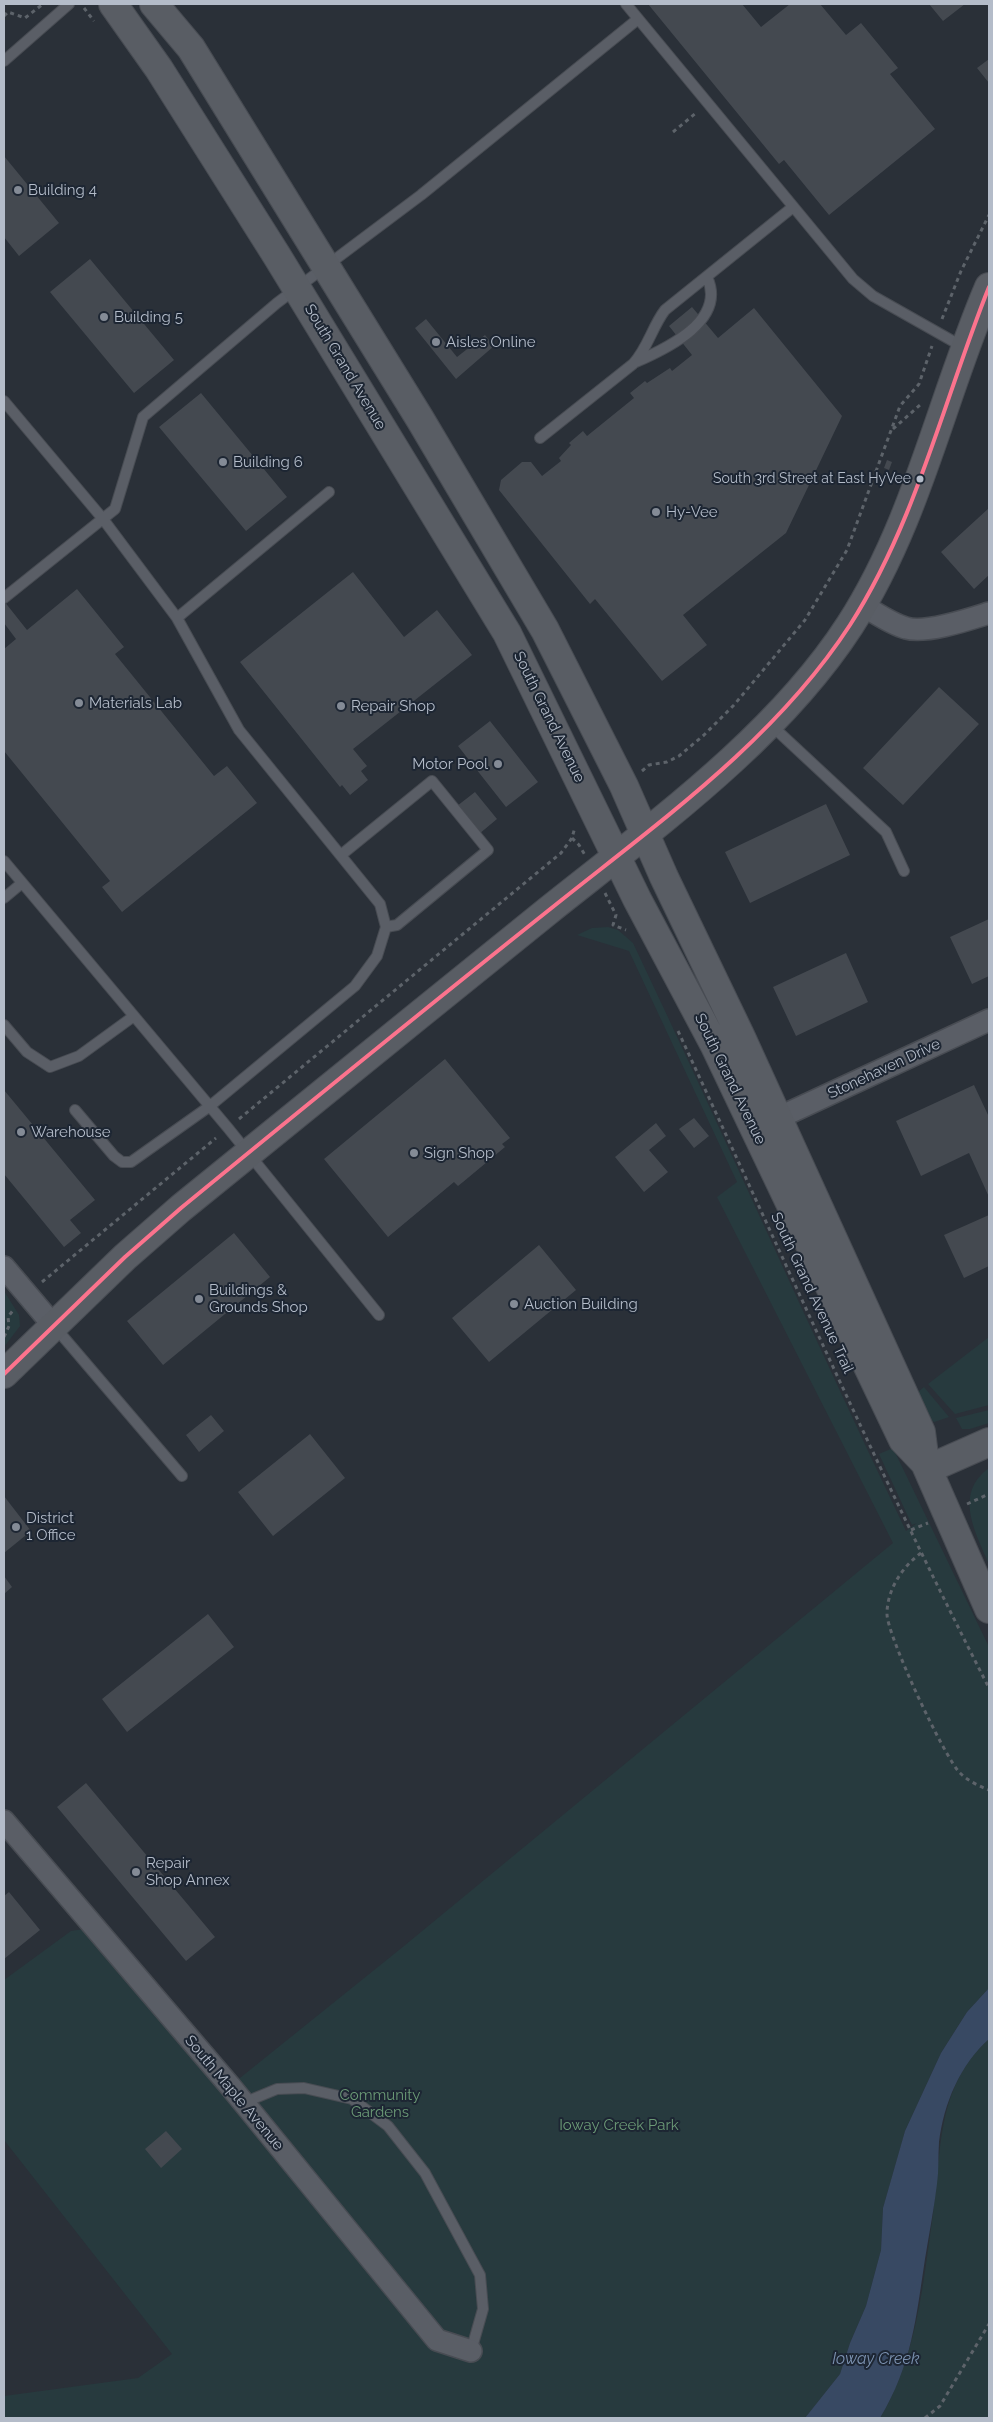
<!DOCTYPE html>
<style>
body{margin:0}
#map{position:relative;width:993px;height:2422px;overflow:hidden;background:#2a3038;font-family:Raleway,sans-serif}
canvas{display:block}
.frame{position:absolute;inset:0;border:5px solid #b4bcc9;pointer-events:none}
</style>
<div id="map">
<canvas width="993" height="2422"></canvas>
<div class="frame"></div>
</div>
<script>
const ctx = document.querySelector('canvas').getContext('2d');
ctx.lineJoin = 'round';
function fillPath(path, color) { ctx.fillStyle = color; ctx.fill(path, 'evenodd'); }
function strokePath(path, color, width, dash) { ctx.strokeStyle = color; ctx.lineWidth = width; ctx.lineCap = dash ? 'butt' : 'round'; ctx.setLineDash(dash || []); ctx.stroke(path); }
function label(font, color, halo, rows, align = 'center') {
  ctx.font = font + ' Raleway,sans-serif'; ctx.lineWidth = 4; ctx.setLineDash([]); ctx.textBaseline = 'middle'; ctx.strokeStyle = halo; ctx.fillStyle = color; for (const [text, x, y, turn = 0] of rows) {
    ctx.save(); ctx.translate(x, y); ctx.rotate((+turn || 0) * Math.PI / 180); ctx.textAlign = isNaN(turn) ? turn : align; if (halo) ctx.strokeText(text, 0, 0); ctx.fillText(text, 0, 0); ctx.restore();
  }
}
fillPath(new Path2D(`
 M608,927L618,930L633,943C726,1139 813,1337 906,1531L917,1523L912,1525L879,1454L893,1448L989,1647V1988L967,2012L941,2053L905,2131L883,2208L881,2250L866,2306L850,2343L840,2374L805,2418H4V2396L138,2378L172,2354L4,2140V1980L71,1931L84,1929L230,2086L404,1946L893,1543L717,1197L737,1182L629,951L577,935L592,928Z
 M4,1291L19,1315L20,1326L4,1347Z
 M989,1337V1405L955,1414L928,1384Z
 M924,1387L949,1417L934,1422L922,1413L913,1396Z
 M989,1410V1423L970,1429H962L956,1418Z
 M989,1468V1564C976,1533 953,1494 989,1468Z
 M989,2039V2418H880C917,2357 923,2284 933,2214C942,2149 936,2087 989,2039Z`), '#273a3e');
fillPath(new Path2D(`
 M989,1988V2039C960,2065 944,2103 939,2142C938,2156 939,2170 937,2184C934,2209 929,2234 925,2259C916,2318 912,2365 880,2418H805L840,2374L850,2343L866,2306L881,2250L883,2208L905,2131L941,2053L967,2012Z`), '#384963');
fillPath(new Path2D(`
 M648,4H742L761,27L790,4H820L846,35L861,23L898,68L890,74L935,129L829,215L784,160L779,164Z
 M929,4H965L943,21Z
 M989,59V83L977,68Z
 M4,156L59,223L19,256L4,237Z
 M90,259L174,360L134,393L50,292Z
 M692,307L718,338L754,308L842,416L786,533L683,615L707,645L662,681L595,599L590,604L499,490L501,480L522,462H531L542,476L561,461L559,458L571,445L569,443L583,431L587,436L634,398L630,393L645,381L647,383L670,368L672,371L692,355L669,326Z
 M426,319L457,357L485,335L494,346L456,379L415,328Z
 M201,393L287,497L246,531L159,427Z
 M887,460L892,462L889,470L884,468Z
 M989,508V575L974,589L941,552Z
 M353,572L404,637L437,610L472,655L353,749L367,766L361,771L368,780L350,795L342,785L340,787L240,662Z
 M77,589L124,647L115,654L214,776L227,766L257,803L122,912L102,887L110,881L4,751V649L16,639L4,623V601L27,630Z
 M939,687L979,724L903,805L863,768Z
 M490,721L538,782L506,807L458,746Z
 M475,792L497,819L479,834L457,806Z
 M826,804L850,855L750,903L725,852Z
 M989,919V976L972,984L950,937Z
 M846,953L868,1002L796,1036L773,987Z
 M445,1059L510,1138L502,1144L505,1147L463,1182L458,1186L454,1182L388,1237L324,1159Z
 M974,1085L989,1117V1197L969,1153L921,1176L896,1121Z
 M4,1090L95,1200L70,1220L81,1233L64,1247L4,1174Z
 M694,1118L709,1136L694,1148L679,1129Z
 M656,1123L666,1136L649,1150L668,1172L644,1192L615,1157Z
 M989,1215V1266L964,1278L944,1235Z
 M234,1233L270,1277L163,1365L127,1321Z
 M539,1245L576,1290L489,1362L452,1318Z
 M211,1415L224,1431L199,1452L186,1435Z
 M310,1434L345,1478L273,1536L238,1492Z
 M4,1496L31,1531L4,1553Z
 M4,1576L12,1587L4,1594Z
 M208,1614L234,1647L127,1732L102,1699Z
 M86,1783L215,1937L186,1961L57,1807Z
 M9,1892L40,1930L4,1959V1896Z
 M166,2131L182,2149L161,2168L145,2149Z`), '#444950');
const lane = new Path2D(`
 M626,4L853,279L873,296L965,348
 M4,61L69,4
 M636,362C668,348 727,320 707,277
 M4,401L103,519L177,618L239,730L380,904L386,927L377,956L355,986L210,1106L131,1162H122L114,1156L75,1110
 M540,438L633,364C648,348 652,327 665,310L793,207
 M4,598L115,509L143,417L277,303L421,195L638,19
 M177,618L329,492
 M770,724L886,832L904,871
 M341,855L432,781L488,850L397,925L386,927
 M4,861L228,1128L379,1315
 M4,898L22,883
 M4,1025L27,1052L50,1067L79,1056L134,1016
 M54,1326L182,1476
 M243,2103L277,2089L304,2088L352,2099L388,2126L425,2173L480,2275L483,2309L471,2351`);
const street = new Path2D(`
 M862,605C876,613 891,624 906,628C926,634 970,619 989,613
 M778,1118L989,1020
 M4,1267L53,1325
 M4,1821L230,2086L437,2340L471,2351`);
const secondary = new Path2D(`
 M113,4L159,69L277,256L507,633L637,899L715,1046L903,1440L925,1463
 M154,4L191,48L420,419L545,630L624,786L664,877L741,1037L921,1432L925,1463L989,1609
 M4,1374L125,1257L181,1208C304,1108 426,1009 549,910C653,827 777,738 850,625C917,521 941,399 989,287
 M928,1469L989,1442`);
strokePath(lane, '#484c53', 12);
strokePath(street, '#484c53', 24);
strokePath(secondary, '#484c53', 30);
strokePath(new Path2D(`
 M84,8L94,21
 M4,16L8,12L25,18L43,4
 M673,132L696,113
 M942,319L961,271L989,215
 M893,429L920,405
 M642,771L649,765L667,762L679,756L704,735L734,705L805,620L847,550L900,406L919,384L932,346
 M572,838L579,845L585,855
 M605,893L616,915L613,925L626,930
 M678,1031C780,1250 878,1472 989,1688
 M239,1119L561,853L572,838L575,827
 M42,1282L216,1138
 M4,1337L9,1326L8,1317L14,1309
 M967,1504L989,1494
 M911,1530L928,1523
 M921,1553C902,1567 887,1590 887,1614C887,1635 944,1757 960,1773C968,1781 979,1786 989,1790
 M925,2418L940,2406L989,2324`), '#5d636a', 3, [4, 4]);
strokePath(lane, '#5a5e66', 10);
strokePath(street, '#5a5e66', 21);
strokePath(secondary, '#595d64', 28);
strokePath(new Path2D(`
 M4,1374L125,1257L181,1208C303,1108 426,1008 549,910C656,824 774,742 850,625C916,522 944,399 989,287`), '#fc738d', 4);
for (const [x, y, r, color] of [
 [18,190,5,"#848b96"],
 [104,317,5,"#848b96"],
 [436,342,5,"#848b96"],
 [223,462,5,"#848b96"],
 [920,479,4.5,"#b4bcc9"],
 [656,512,5,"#848b96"],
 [79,703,5,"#848b96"],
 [341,706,5,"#848b96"],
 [498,764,5,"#848b96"],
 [21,1132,5,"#848b96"],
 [414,1153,5,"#848b96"],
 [199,1299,5,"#848b96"],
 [514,1304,5,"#848b96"],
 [16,1527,5,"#848b96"],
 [136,1872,5,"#848b96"]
]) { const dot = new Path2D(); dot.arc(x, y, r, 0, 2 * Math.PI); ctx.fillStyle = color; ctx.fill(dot); strokePath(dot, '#1d2633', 2); }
label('14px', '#b4bcc9', '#1d2633', [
 ["South 3rd Street at East HyVee",911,479]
], 'right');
label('15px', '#b4bcc9', '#1d2633', [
 ["Building 4",28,190],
 ["Building 5",114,317],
 ["Aisles Online",446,342],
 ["Building 6",233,462],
 ["Hy-Vee",666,512],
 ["Materials Lab",89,703],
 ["Repair Shop",351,706],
 ["Motor Pool",488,764,"right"],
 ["Warehouse",31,1132],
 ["Sign Shop",424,1153],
 ["Buildings &",209,1290],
 ["Grounds Shop",209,1307],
 ["Auction Building",524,1304],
 ["District",26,1518],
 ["1 Office",26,1535],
 ["Repair",146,1863],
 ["Shop Annex",146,1880]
], 'left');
label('15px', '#b4bcc9', '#1d2633', [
 ["South Grand Avenue",345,367,59],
 ["South Grand Avenue",549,717,64],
 ["Stonehaven Drive",884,1069,-25],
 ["South Grand Avenue",730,1079,64],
 ["South Grand Avenue Trail",812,1293,65],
 ["South Maple Avenue",234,2093,50]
]);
label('15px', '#6b9a76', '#1d2633', [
 ["Community",380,2095],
 ["Gardens",380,2112],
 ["Ioway Creek Park",619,2125]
]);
label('italic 16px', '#7c92b1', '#1d2633', [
 ["Ioway Creek",876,2359]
]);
</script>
